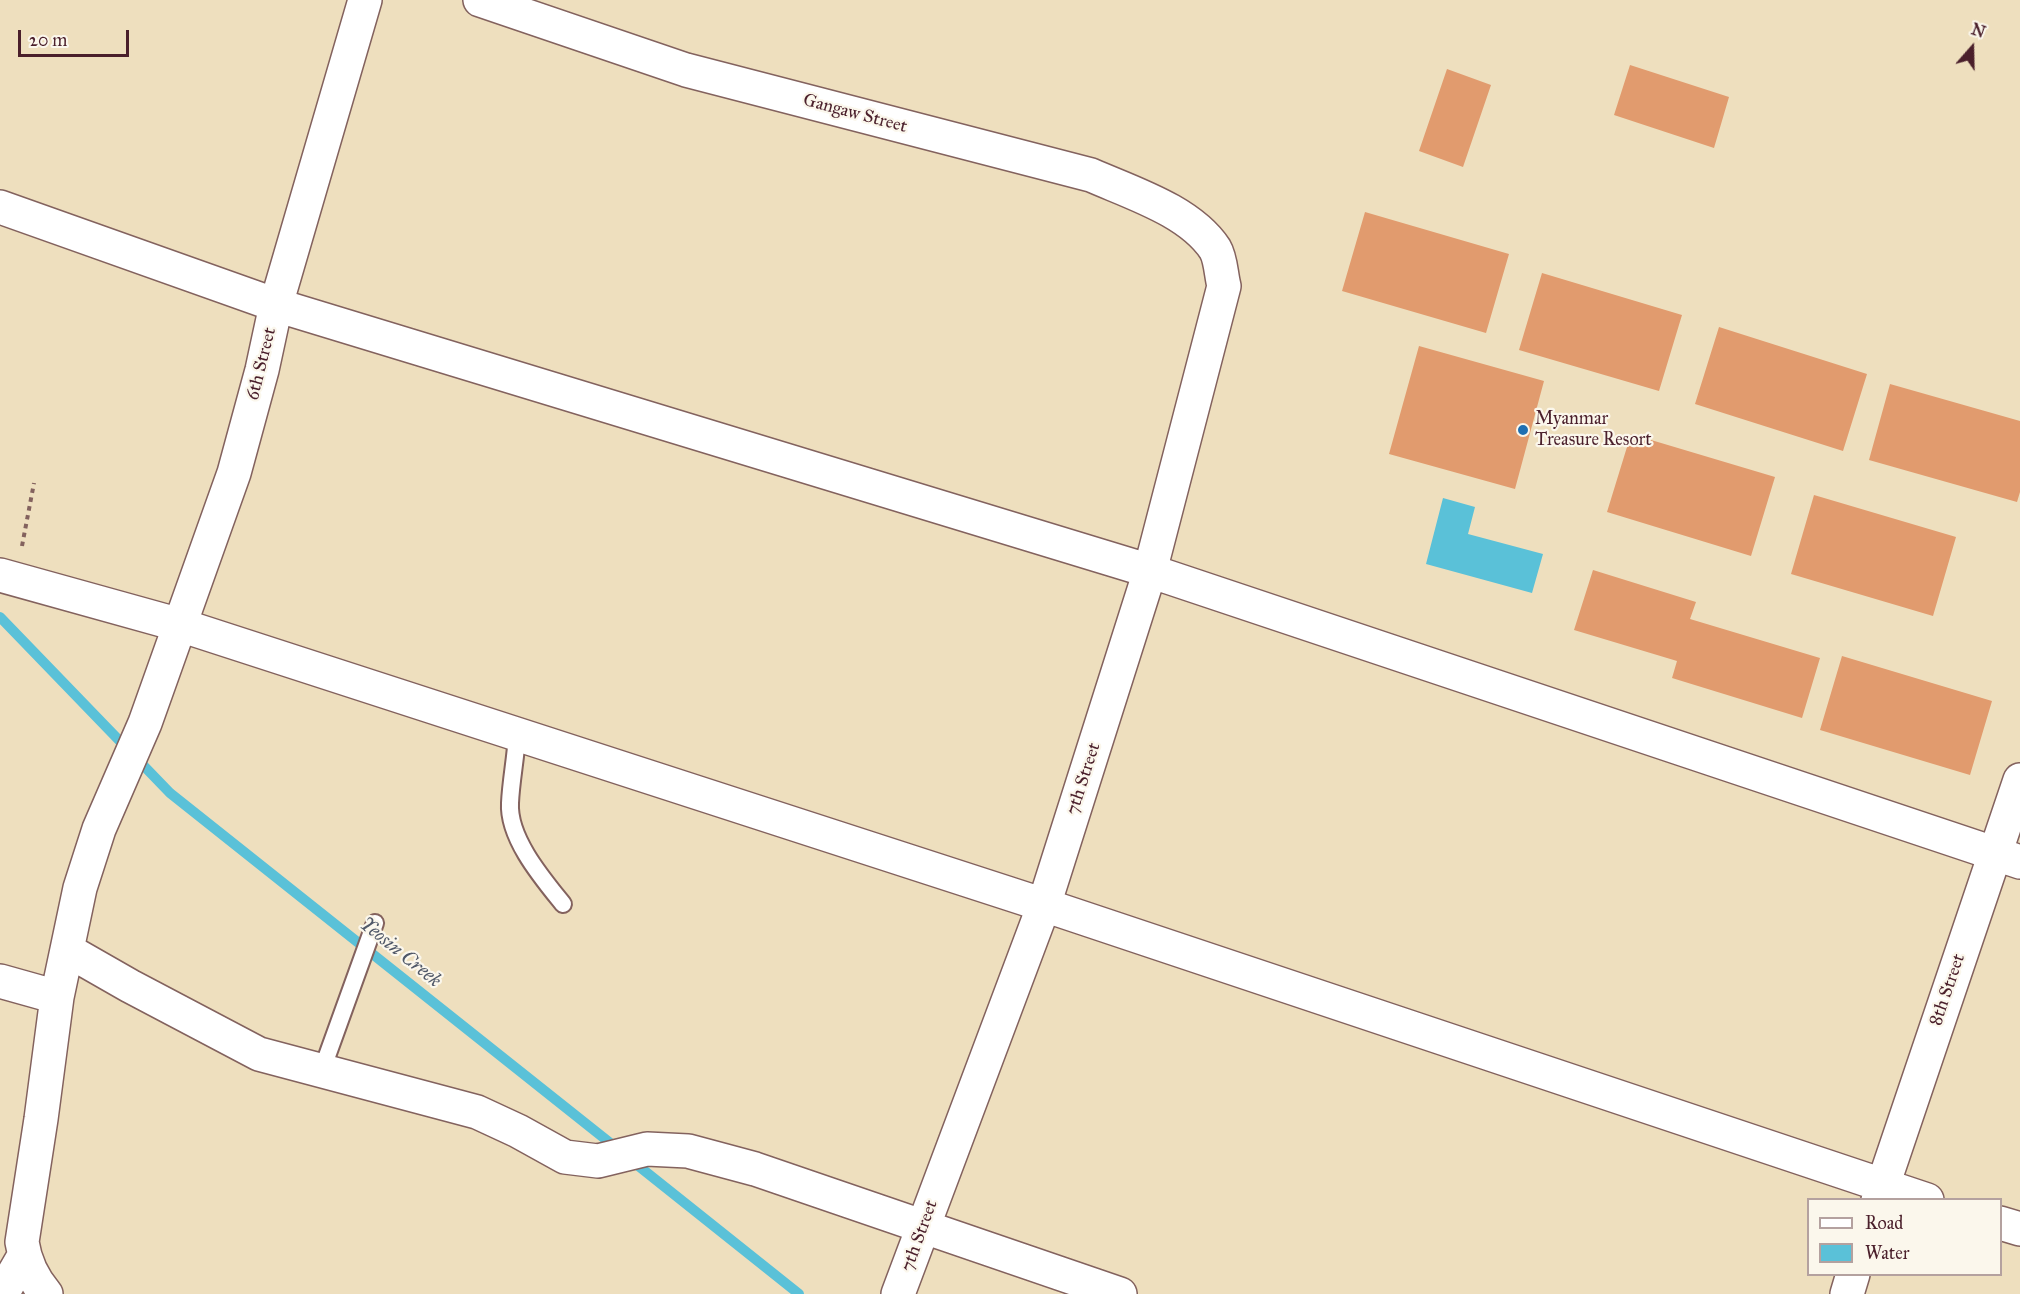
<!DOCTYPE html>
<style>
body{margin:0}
#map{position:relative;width:2020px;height:1294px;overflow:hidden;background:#eedfbe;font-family:"IM FELL Great Primer",serif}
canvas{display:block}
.legend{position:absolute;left:1807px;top:1198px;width:195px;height:78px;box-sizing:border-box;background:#fbf7ec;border:2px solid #b4a19f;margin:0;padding:8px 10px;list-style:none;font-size:18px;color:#4a1f2b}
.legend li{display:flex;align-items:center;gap:12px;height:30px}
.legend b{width:30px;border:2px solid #b4a19f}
.north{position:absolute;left:1942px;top:18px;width:60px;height:60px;-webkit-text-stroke:4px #fbf7ec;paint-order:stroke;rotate:20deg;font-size:16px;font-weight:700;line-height:24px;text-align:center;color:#4a1f2b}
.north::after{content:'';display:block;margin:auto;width:21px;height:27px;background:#4a1f2b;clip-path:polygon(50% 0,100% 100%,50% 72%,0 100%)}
.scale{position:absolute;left:18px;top:30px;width:111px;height:27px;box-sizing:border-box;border:3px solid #4a1f2b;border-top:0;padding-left:8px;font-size:18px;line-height:21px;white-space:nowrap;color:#4a1f2b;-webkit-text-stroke:4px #fbf7ec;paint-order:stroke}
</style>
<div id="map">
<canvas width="2020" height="1294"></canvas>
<ul class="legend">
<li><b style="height:8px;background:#fff"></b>Road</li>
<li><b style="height:16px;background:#5ac1d8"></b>Water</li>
</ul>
<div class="north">N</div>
<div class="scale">20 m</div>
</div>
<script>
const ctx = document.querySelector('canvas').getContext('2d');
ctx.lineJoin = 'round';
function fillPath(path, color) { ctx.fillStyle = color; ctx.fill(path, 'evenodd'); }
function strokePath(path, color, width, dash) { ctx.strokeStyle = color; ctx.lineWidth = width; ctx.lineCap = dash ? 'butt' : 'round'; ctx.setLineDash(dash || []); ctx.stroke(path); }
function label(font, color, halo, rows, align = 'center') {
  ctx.font = font + ' "IM FELL Great Primer",serif'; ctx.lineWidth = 4.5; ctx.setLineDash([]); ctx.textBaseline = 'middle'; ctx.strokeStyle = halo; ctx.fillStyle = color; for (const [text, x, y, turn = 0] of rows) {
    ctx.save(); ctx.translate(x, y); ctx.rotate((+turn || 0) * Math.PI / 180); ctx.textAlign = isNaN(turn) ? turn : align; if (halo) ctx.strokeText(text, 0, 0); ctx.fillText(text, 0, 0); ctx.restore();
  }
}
fillPath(new Path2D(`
 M1443,498L1475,507L1468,534L1543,554L1532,593L1426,564Z`), '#5ac1d8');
strokePath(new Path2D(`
 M0,617L170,793L619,1150
 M631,1160L799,1294`), '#5ac1d8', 10);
fillPath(new Path2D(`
 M1630,65L1729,97L1714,148L1614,115Z
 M1447,69L1491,85L1463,167L1419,151Z
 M1365,212L1509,254L1486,333L1342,291Z
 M1542,273L1682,315L1659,391L1519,350Z
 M1719,327L1867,374L1843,451L1695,404Z
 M1419,346L1544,381L1515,489L1389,454Z
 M1890,384L2020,421V492L2017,502L1869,460Z
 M1631,434L1775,477L1751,556L1607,512Z
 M1814,495L1956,537L1933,616L1791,574Z
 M1593,570L1696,602L1690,619L1820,658L1802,718L1672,678L1677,661L1574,630Z
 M1842,656L1992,701L1970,775L1820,730Z`), '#e19b6e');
const lane = new Path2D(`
 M517,734C516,757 511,780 510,803C508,838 542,878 563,904
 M322,1070L375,923`);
const street = new Path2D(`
 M480,0L686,70L1091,175C1132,193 1190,211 1215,249C1221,259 1221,275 1224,286L1150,571L1044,905L898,1294
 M0,207L276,305L1150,571L2020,862
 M0,575L180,625L1044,905L1927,1200
 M67,950L130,986L259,1054L477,1112L518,1131L565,1157L598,1161L647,1149L688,1151L755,1169L1120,1294
 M0,981L57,997
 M1878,1200L2020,780
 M2000,1223L2020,1229
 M2,1294L24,1256
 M46,1294C33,1279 25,1262 22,1242L41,1119L57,997L80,888L99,829L145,723L234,473L262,370L276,305L365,0
 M1847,1294L1853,1274`);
strokePath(lane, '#83625e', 20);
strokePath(street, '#83625e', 36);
strokePath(new Path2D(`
 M22,546L34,483`), '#83625e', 4, [4.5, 4.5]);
strokePath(lane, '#fff', 16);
strokePath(street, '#fff', 33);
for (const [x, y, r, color] of [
 [1523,430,6,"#1f6fb2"]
]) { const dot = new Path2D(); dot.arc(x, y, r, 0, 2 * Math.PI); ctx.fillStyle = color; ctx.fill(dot); strokePath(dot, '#fbf7ec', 2); }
label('18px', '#4a1f2b', '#fbf7ec', [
 ["Gangaw Street",855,114,15],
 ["6th Street",262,364,-76],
 ["7th Street",1084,779,-72],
 ["8th Street",1948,990,-71],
 ["7th Street",920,1236,-70]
]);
label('18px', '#4a1f2b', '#fbf7ec', [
 ["Myanmar",1535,420],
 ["Treasure Resort",1535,441]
], 'left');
label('italic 20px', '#505868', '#fbf7ec', [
 ["Yeosin Creek",400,953,39]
]);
</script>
